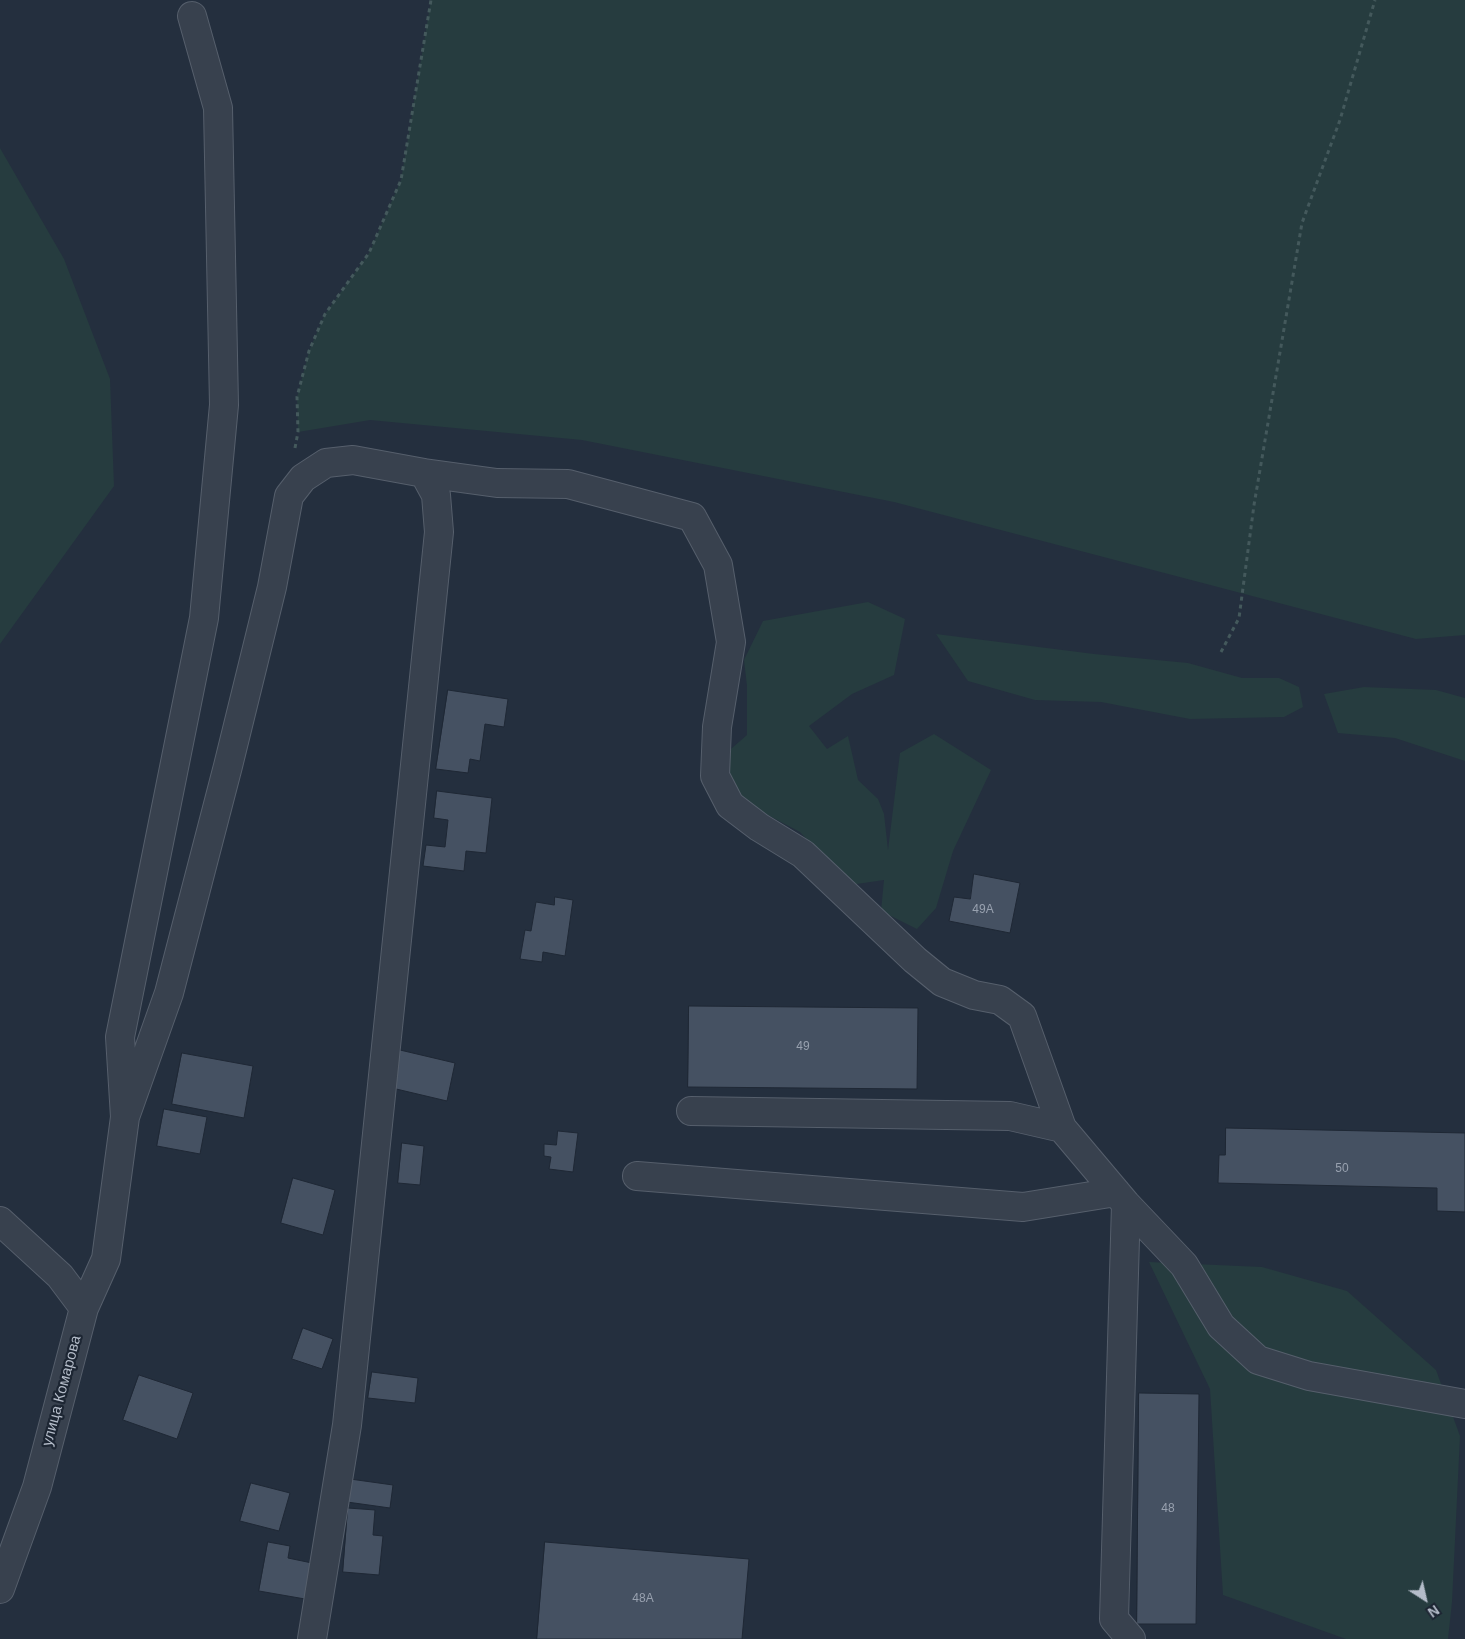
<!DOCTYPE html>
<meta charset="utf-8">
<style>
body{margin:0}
#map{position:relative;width:1465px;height:1639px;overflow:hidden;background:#242f3e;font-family:Arial,sans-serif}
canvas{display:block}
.north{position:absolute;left:1400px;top:1574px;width:50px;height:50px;-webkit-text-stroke:4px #1d2633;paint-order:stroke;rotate:145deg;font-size:14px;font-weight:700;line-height:20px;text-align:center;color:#b4bcc9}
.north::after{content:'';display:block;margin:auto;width:18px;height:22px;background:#b4bcc9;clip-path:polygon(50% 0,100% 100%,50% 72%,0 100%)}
</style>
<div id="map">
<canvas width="1465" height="1639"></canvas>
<div class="north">N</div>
</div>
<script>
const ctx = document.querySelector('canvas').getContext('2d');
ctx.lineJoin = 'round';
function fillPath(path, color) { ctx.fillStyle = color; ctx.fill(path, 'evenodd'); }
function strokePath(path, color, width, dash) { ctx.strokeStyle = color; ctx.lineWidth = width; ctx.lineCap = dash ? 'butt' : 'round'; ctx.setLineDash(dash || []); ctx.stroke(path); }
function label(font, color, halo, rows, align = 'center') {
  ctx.font = font + ' Arial,sans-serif'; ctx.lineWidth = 4.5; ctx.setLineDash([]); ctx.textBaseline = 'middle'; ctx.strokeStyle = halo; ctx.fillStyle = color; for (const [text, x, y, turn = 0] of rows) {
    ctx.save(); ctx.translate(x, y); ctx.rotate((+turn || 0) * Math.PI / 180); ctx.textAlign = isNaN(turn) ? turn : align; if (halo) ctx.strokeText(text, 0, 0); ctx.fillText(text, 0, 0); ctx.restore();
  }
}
fillPath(new Path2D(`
 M431,0H1465V635L1416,639L894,502L582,440L370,420L298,432L297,397L309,351L325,314L369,253L401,180Z
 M0,148L64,259L110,379L114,486L0,644Z
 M868,602L905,619L894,675L852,694L809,726L827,749L848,736L858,780L878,799L884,814L888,850L900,753L934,734L991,770L953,851L936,908L917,929L881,911L884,880L850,885L800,832L762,812L731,790L724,755L747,735V686L744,660L763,621Z
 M936,634L1094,654L1188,663L1242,678H1279L1299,687L1303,707L1284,717L1190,719L1101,702L1035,700L968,681Z
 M1364,687L1436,690L1465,698V761L1395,738L1338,733L1324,694Z
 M1149,1262L1262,1267L1347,1291L1436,1370L1460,1436L1452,1602L1448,1639H1346L1223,1595L1210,1389Z`), '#263c3f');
const building = new Path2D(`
 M448,690L508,699L504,727L485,724L480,761L470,759L468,773L436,769Z
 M437,791L492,798L486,853L466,851L464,871L423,866L426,845L445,847L448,820L434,818Z
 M974,874L1020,883L1010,933L949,921L954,897L970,899Z
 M555,897L573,900L565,956L543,952L542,962L520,959L525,930L531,931L536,902L554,905Z
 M689,1006L918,1008L917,1089L688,1087Z
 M400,1050L455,1063L447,1101L392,1088Z
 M182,1053L253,1066L244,1118L172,1104Z
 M164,1109L207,1117L200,1154L157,1146Z
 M1226,1128L1465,1133V1212L1437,1211V1188L1218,1183L1219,1155H1225Z
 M558,1131L578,1133L573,1172L549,1169L551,1157L544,1156V1144L556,1145Z
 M402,1143L424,1146L420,1185L398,1183Z
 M293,1178L335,1190L323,1235L281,1223Z
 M303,1328L333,1339L322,1369L292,1359Z
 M372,1372L418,1378L415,1403L368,1398Z
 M139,1375L193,1393L177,1439L123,1420Z
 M1139,1393L1199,1394L1196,1624H1137Z
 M350,1479L393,1485L390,1508L347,1502Z
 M251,1483L290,1493L279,1531L240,1521Z
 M348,1508L375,1510L373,1535L383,1536L379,1575L343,1572Z
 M268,1542L290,1546L288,1558L312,1563L305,1599L259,1591Z
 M545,1542L749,1559L742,1639H537Z`);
fillPath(building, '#455162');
strokePath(building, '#1f2835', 1);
const minor = new Path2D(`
 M424,473L497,483L568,484L692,517L718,565L731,642L717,727L715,776L730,805L759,827L803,854L915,960L942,982L974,995L1000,1000L1022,1016L1062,1128L1126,1204L1184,1265L1221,1326L1258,1360L1309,1376L1465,1404
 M691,1111L1010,1116L1062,1128
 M125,1117L169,993L228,766L272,587L289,496L303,478L326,463L353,460L424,473L436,495L439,532L347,1425L312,1639
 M637,1176L1023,1207L1116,1192
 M1126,1204L1114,1619L1131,1639
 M0,1221L60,1276L84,1308L37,1487L0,1589
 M84,1308L106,1259L125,1117L120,1037L204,618L224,405L218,108L192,16`);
strokePath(minor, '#565f6c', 30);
strokePath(new Path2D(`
 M295,448L298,432L297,397L309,351L325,314L369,253L401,180L431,0
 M1221,652L1239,618L1254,505L1302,223L1340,120L1375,0`), '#44595c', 3, [4, 4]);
strokePath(minor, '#38414e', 28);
label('12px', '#98a1af', null, [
 ["49А",983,910],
 ["49",803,1047],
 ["50",1342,1169],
 ["48",1168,1509],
 ["48А",643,1599]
]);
label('15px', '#b4bcc9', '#1d2633', [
 ["улица Комарова",62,1391,-75]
]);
</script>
